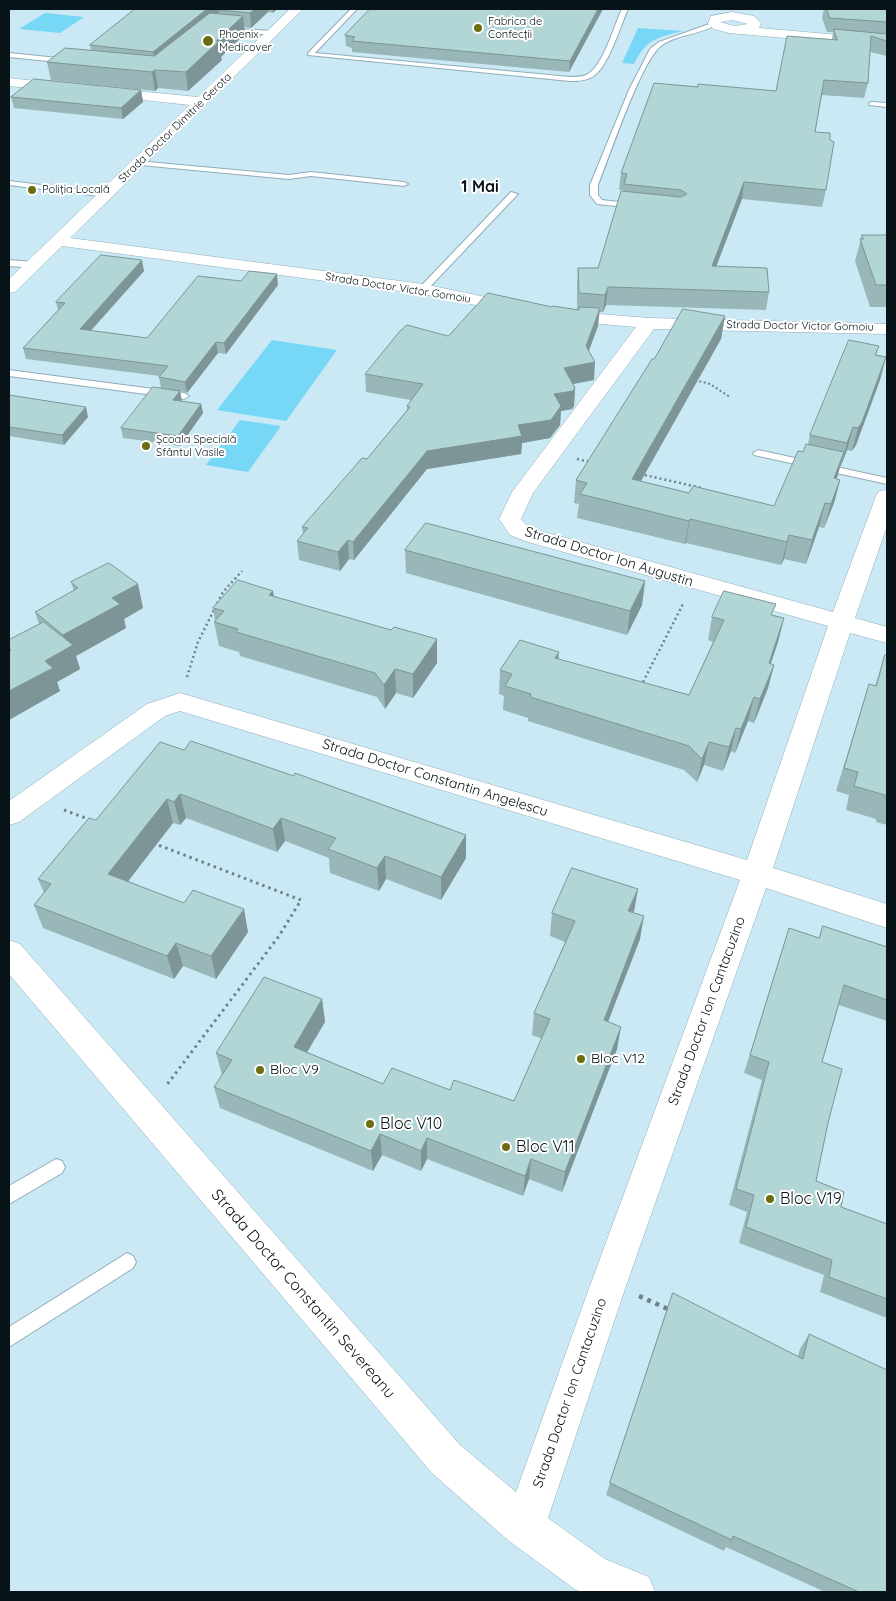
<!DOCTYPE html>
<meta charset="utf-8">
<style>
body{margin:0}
#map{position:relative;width:896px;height:1601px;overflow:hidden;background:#cae9f5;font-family:Quicksand,sans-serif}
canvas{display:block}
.frame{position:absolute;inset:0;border:10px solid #081317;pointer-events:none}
</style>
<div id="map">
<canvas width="896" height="1601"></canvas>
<div class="frame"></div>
</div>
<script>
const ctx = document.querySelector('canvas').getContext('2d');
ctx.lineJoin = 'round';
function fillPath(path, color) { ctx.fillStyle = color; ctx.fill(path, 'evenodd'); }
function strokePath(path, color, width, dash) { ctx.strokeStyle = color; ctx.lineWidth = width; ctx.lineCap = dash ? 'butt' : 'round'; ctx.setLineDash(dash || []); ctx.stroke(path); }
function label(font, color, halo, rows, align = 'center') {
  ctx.font = font + ' Quicksand,sans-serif'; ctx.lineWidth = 4; ctx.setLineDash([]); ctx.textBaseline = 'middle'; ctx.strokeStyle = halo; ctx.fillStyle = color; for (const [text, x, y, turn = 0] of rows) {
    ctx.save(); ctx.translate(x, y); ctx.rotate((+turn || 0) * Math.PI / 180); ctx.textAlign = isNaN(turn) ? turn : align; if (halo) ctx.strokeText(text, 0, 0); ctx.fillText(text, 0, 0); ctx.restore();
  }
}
fillPath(new Path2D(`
 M45,13L84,17L60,33L19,29Z
 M638,28L683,31C657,38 647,38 634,64L622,63Z
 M272,340L337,350L286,421L217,410Z
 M240,420L281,426L248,472L206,465Z`), '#77d7f7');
const service = new Path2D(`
 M351,9H357L315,53L570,77C575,77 581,77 586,75C603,68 614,25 622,9H628C620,26 608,71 590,78C584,81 577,81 570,81L308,55V53Z
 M712,23L717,24C701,35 676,34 661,46C641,61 609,158 598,185V195L602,200L636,204L640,206L636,208L597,204L590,195V185L629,90L650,49L659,42Z
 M224,28L272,31L275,33L272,35L226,31Z
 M9,53L68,59L71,61L68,63L9,57Z
 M871,102L887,103V107L869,105V103Z
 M137,161L289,175L311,172L404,182L408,184L404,186L311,176L289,179L140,165H137Z
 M9,181L107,193L111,195L107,197L9,185Z
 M511,192L518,194L426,291H420V287Z
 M9,260L34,262L38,265L34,268L9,266Z
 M9,370L184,393L189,396L184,399L9,376Z
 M758,450L887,478V484L754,455L753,453Z
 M56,1159L62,1161L65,1167L62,1173L9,1204V1186Z
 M127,1253L133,1256L136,1262L133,1268L9,1347V1327Z`);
const minor = new Path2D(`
 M290,9H303L70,238L423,284L524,305L527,309L524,313L518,314L423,294L62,246L15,292L9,293V279L190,105L105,96L98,92L100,89L105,88L198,97Z
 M732,12L754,16L761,23L759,28L887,39V47L729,33L714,29L708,24L711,16ZM732,20L748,24L734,26L720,22Z
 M9,78L64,84L71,88L64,92L9,86Z
 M563,311L649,318L887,324V334L654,329L533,493L521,519L526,525L544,532L833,612L876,496L879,491L887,490V526L855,618L887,627V643L850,633L773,868L887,904V928L766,888L627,1283L548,1518L605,1559L649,1577L655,1592H581L576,1590L509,1541L432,1473L9,974V940L20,944L460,1445L516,1492L591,1283L740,880L180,711L165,716L19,822L9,825V801L147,704L180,693L747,860L828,626L528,542L510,535L499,519L512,492L636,327L557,320L554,316L557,312Z`);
strokePath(service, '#8fadb9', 2);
strokePath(minor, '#8fadb9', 1);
strokePath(new Path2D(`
 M887,123V149`), '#6d828b', 1, [1, 2]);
strokePath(new Path2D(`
 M695,380L710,384L730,397`), '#6d828b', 2, [2, 2.5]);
strokePath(new Path2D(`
 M577,459L590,462
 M640,474L702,488
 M187,677L198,642L223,592L242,571
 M643,682L684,602`), '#6d828b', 2.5, [2, 3]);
strokePath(new Path2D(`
 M64,810L91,820
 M153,843L301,900L279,936L166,1086`), '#6d828b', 3, [2.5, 4]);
strokePath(new Path2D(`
 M639,1296L670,1310`), '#6d828b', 4.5, [4, 5]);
fillPath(service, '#fff');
fillPath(minor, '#fff');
fillPath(new Path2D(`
 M135,9H277L273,13L268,12L251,28L244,27L245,34L221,57L222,60L188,91L158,88L155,91L51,80L47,62L91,50L90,45Z
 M603,9L569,72L352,52V48L346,46L345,35Z
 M824,9H887V56L870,52L868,83L864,98L822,95L815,132L826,190L822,207L742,199L716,266L769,292L766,310L606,305L603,312H599L598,326L589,351L594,380L573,384L575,388L574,406L572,409L561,411L560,425L550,438L522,443L521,454L427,469L354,560L349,559L340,571L299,560L297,541L303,534L302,527L367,459L407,410V406L411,400L366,392L365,374L448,336L552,307L577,310V285L578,268H598L623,192V190H619L621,173L698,87L776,91L832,40L833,32H827L822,18Z
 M141,90L143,102L123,119L14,108L11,97Z
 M862,235H887V307H870L855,261Z
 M144,271L91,331L147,338L241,281L278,285L226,354L218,353L187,393L180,391L181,401L201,404L203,413L180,446L123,438L121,428L170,390L161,388L159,377L160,376L26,359L23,348L58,310L56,302Z
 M725,316L721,339L641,481L689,493L774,506L808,444L810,435L879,346L876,355L886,357L880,380L856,445L852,451L847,450L841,466H840L836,479L840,480L834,503L824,528L819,527L806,564L784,559L781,565L686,543L685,544L577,518L579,504L574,503L576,480L654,359Z
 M9,395L88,417L64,445L9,436Z
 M405,550L645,581L642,605L627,635L406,573Z
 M71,582L143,608L124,619L126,628L76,656L80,669L57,682L60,691L9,720V640L39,624L35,612L74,591Z
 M273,591L274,597L391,630L437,639V663L413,698L396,693L385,709L377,697L240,656L239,652L219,646L214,622L215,621L213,608Z
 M773,615L784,618L778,642L770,664L774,665L768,688L754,723L748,721L735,753L731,751L723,771L704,765L697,782L684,770L528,721V718L503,710L504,696L499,694L500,670L558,659L689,695L713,642L708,640L712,617Z
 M885,655H887V825L876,822V819L846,810L849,795L836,791L869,684L875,686Z
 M184,750L466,835V858L441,900L386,879L379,891L330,873L329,858L285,841L277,852L186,818L180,825L173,823L128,881L248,932L216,979L183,966L174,979L43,928L34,905L44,893L38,879L96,820Z
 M552,913H633L640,939L608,1022L617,1049L562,1192L529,1179L523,1196L427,1159L421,1171L382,1155L373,1171L220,1108L214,1087L222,1075L216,1053L322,999L325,1022L307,1052L383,1084L450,1090L514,1101L542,1039L532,1035L534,1013L565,942L550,936Z
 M823,926L887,947V1021L839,1005L822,1062L828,1123L816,1181L841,1207L887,1224V1318L820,1292L824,1275L739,1243L747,1212L729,1205L762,1080L744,1073L783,947L789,928L819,938Z
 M667,1309L798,1356L800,1349L809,1334L887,1592H825L726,1547L724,1551L606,1495Z`), '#99b7b8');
fillPath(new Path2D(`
 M207,9H226L219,10V15L155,67L153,52Z
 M255,9H268V12L251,28L250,13Z
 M273,9H277L273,13Z
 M598,9H603L569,72L570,61Z
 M243,16L245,34L221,57L222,60L188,91L186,72L216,41Z
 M155,70L158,88L155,91L152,72Z
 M141,90L143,102L123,119L121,108Z
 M744,182L742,199L710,283L712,266Z
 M142,260L144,271L82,340L80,329Z
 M277,274L278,285L226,354L224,343Z
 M608,287L606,305L603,312L605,295Z
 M600,308L598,326L584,363L586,346Z
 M725,316L721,339L629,502L632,479Z
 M216,342L218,353L187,393L185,382Z
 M886,357L880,380L856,445L852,451L858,428Z
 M595,362L594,380L562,386L564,368Z
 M575,388L574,406L572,409L561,411L560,425L550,438L522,443L521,454L427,469L354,560L353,542L427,451L518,425L554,394Z
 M180,391L182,401L173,400Z
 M201,404L203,413L180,446L178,436Z
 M86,407L88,417L64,445L62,435Z
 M853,427L847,450L841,466L847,443Z
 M844,452L838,475L828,502L834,478Z
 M840,480L834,503L824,528L831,504Z
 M825,503L819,527L806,564L812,540Z
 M690,519L686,543L685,544L689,521Z
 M789,535L784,559L781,565L787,542Z
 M348,540L349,559L340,571L338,552Z
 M645,581L642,605L627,635L630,611Z
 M138,584L143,608L124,619L126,628L76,656L80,669L57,682L60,691L9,720V691L45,661L67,648L63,635L112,598Z
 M273,591L276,615L269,595Z
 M784,618L778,642L763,687L769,663Z
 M437,639V663L413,698V674Z
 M559,652L557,676L555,658Z
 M774,665L768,688L754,723L760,699Z
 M395,669L396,693L385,709L384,685Z
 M754,697L748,721L735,753L741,729Z
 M736,728L731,751L723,771L729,747Z
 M709,742L704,765L697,782L702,759Z
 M180,794L186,818L180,825L174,802Z
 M167,799L173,823L116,897L108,874Z
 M281,818L285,841L277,852L273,829Z
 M466,835V858L441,900V877Z
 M385,856L386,879L379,891L377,868Z
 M638,889L634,912L628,911Z
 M244,909L248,932L216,979L211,956Z
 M644,916L640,939L600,1042L604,1020Z
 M176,943L183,966L174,979L167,956Z
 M322,999L325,1022L297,1069L294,1047Z
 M621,1027L617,1049L562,1192L565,1172Z
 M380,1134L382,1155L373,1171L371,1151Z
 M427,1138V1159L421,1171V1151Z
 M531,1159L529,1179L523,1196L525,1176Z`), '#7d9596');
const building = new Path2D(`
 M135,9H207L153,52L90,45Z
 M220,9H255L250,13L219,10Z
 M370,9H598L570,61L352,41L355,37L345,35Z
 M827,9H887V22L830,18Z
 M210,13L243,16L216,41H219L186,72L155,70L152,72L47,62L65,48L154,56Z
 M834,29L887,34V41L871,36L868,83L824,80L815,132L830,133V140L834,142L826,190L744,182L712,266L767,268L769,292L608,287L605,295L579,293L578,268H598L621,191L681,197L687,194L681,190L624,184L627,174L621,173L654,83L698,87V84L776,91L787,36L837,40Z
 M34,79L141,90L121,108L11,97Z
 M862,235H887V285H876L860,239H863Z
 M101,255L142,260L80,329L147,338L198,276L241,281L249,271L277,274L224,343L216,342L185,382L159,377L168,366L23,348L65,303L56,302Z
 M488,293L552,307L553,306L579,310V307L600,308L586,346L595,362L564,368L575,388L573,391L554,394L561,406L551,420L518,425L522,436L427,451L353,542L348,540L338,552L297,541L308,528L302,527L362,458L367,459L410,407L407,406L423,384L365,374L400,331L407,325L448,336Z
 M683,309L725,316L632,479L689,493L693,486L774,506L798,451L803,452L806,444L844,452L834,478L840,480L831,504L825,503L812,540L789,535L787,542L690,519L689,521L580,494L587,483L576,480L652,359H654Z
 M849,340L879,346L875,355L886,357L862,422L858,428L853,427L847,443L810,435Z
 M153,387L180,391L173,400L201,404L178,436L121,428Z
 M9,395L86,407L62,435L9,427Z
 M426,523L645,581L630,611L405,550Z
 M109,563L138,584L112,598L120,604L63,635L35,612L78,588L71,582Z
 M238,580L273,591L269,595L391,630L394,627L437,639L413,674L395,669L384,685L375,673L236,632L238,629L214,622L224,611L213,608Z
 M724,591L776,604L771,615L784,618L769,663L774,665L760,699L754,697L741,729L736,728L729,747L709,742L702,759L689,746L530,697L531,694L505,686L512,674L500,670L520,640L559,652L555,658L689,695L724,620L712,617Z
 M44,622L73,645L45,661L53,668L9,691V651L11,650L9,648V640Z
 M885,655H887V799L885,798V795L854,786L858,772L844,768L869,684L876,686Z
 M191,741L294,776L295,773L466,835L441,877L385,856L377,868L328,849L336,838L281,818L273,829L180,794L174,802L167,799L108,874L184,903L193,890L244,909L211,956L176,943L167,956L34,905L51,884L38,879L89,818L96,820L160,742L184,750Z
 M572,868L638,889L628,911L644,916L604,1020L621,1027L565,1172L531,1159L525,1176L427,1138L421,1151L380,1134L371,1151L214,1087L232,1060L216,1053L264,977L322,999L294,1047L383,1084L392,1068L450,1090L454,1080L514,1101L550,1019L534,1013L575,921L552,913Z
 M823,926L887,947V1000L844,985L822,1062L842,1069L828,1123L816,1181L844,1192L841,1207L887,1224V1299L829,1277L832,1260L746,1227L754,1195L736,1189L769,1062L750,1055L789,928L819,938Z
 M673,1293L803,1359L809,1334L887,1370V1592H859L733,1536L732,1540L610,1483Z`);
fillPath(building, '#b2d5d6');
strokePath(building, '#7d9596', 1);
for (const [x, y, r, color] of [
 [478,28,5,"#6c6d10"],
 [208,41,6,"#6c6d10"],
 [32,190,5,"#6c6d10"],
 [146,446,5,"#6c6d10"],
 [581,1059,5,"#6c6d10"],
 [260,1070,5,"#6c6d10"],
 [370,1124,5,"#6c6d10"],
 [506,1147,5,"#6c6d10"],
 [770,1199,5,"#6c6d10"]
]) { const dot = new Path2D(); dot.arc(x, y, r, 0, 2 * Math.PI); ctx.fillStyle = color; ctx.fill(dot); strokePath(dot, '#fff', 2); }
label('11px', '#081317', '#fff', [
 ["Fabrica de",488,22],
 ["Confecții",488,35],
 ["Phoenix",219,35],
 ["Medicover",219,48],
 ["Poliția Locală",42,190],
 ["Școala Specială",156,440],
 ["Sfântul Vasile",156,453]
], 'left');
label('11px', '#081317', '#fff', [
 ["Strada Doctor Dimitrie Gerota",175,128,-44],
 ["Strada Doctor Victor Gomoiu",398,288,9],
 ["Strada Doctor Victor Gomoiu",800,326,1]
]);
label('14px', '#081317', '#fff', [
 ["Strada Doctor Ion Augustin",609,557,17],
 ["Strada Doctor Constantin Angelescu",435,778,17],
 ["Strada Doctor Ion Cantacuzino",707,1011,-70],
 ["Strada Doctor Ion Cantacuzino",570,1393,-71]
]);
label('14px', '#081317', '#fff', [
 ["Bloc V12",591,1059],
 ["Bloc V9",270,1070]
], 'left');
label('bold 16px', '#081317', '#fff', [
 ["1 Mai",480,187]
]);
label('16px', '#081317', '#fff', [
 ["Bloc V10",380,1124],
 ["Bloc V11",516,1147],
 ["Bloc V19",780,1199]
], 'left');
label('16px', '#081317', '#fff', [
 ["Strada Doctor Constantin Severeanu",303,1294,49]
]);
</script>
